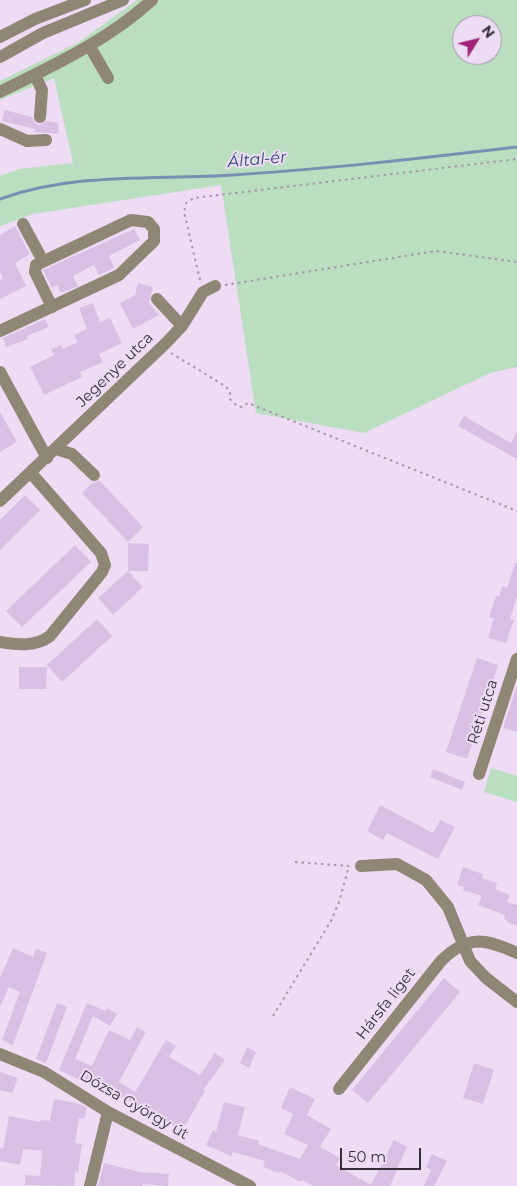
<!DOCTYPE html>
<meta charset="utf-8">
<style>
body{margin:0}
#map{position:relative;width:517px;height:1186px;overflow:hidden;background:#eddcf4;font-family:Montserrat,sans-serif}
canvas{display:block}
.north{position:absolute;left:452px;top:15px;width:50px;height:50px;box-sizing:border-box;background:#eddcf4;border:1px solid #a497a9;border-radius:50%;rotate:54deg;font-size:14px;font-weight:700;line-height:20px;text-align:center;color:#362f38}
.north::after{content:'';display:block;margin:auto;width:18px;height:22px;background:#a02479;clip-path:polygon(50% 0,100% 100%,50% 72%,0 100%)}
.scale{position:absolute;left:340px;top:1148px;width:81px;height:22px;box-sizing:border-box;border:2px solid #362f38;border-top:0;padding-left:6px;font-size:15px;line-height:18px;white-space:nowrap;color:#362f38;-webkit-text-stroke:4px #eddcf4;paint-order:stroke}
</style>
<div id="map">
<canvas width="517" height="1186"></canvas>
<div class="north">N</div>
<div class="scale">50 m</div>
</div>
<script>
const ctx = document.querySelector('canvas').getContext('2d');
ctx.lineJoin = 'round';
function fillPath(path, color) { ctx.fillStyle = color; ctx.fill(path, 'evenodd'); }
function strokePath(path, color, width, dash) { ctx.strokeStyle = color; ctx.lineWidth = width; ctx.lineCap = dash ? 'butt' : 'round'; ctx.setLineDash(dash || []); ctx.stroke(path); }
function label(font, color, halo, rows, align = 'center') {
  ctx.font = font + ' Montserrat,sans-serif'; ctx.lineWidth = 4; ctx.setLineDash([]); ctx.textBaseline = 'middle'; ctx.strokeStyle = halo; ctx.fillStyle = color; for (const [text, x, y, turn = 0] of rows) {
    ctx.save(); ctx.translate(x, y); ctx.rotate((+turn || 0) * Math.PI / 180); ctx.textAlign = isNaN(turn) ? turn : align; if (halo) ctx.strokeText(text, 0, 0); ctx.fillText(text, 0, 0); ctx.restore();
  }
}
fillPath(new Path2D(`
 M137,0H517V367L490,373L364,433L256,413L221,185L33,214L0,226V176L19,169L73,163L54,78L0,100V81L79,42ZM462,25H492V55H462Z
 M491,768L517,776V802L484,792Z`), '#b9dec0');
strokePath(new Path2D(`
 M0,199C74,172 156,180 233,175C328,169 423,158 517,147`), '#798eb2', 3);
fillPath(new Path2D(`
 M5,110L32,117L35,123L39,125L47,121L58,123L59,134L35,132V129L2,121Z
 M15,226L30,254L15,263L26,286L0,299V280L3,278L0,272V235Z
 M134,229L140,240L109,256L114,268L99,275L94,265L73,276L78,286L61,293L57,285L52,288L43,270Z
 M138,283L153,287L149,303L159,315L133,329L120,303L135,295Z
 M93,303L100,322L110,318L122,343L99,354L103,362L80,372L82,377L44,395L30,367L54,355L51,349L61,345L62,349L78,342L74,335L87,329L79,308Z
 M45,319L49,327L27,336L28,339L6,347L3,338Z
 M0,412L17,442L0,452Z
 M464,416L511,443L517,431V459L458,426Z
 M100,481L143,527L128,542L82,493L92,483Z
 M25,495L40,510L0,550V520Z
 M128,543L149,544L148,571H128Z
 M75,545L91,562L22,627L6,611Z
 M515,563H517V596L510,619L514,620L506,643L488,638L494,618L489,617L496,596L499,597L502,586L507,588Z
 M128,571L143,587L113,615L98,598Z
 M97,619L112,636L62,682L47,665Z
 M477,658L498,665L467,759L446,752Z
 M19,667H47L46,689H19Z
 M517,685V732L503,728Z
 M433,769L465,782L462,790L430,777Z
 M380,805L433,833L440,820L455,827L438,859L387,833L383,840L367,831Z
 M463,867L483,874L482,878L497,883L495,889L510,895L507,902L517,905V926L507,922V920L504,919L505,915L478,905L482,896L463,890L464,887L457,885Z
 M13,948L33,957L36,949L47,953L13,1045L2,1040L20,992L9,987L0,1007V978Z
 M444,978L460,992L368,1103L352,1090Z
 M57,1003L67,1007L46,1063L36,1059Z
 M87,1003L106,1011L107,1008L117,1014L110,1026L93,1016L75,1059L92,1066L109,1030L130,1040L137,1027L146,1032L119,1082L135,1092L166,1040L176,1046L169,1057L200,1075L215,1053L225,1060L203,1090L205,1091L182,1131L117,1094L94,1083L92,1086L59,1070Z
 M247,1047L256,1052L249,1068L240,1063Z
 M474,1063L494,1070L483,1104L463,1098Z
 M0,1072L18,1078L12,1093L0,1090Z
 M290,1087L315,1099L307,1115L331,1129L320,1147L340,1158L336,1165L371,1185L394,1140L407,1147L390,1186H313L302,1180L300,1182L280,1171L279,1173L263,1167L265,1161L233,1152L231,1156L206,1145L213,1130L216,1132L224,1102L245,1107L238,1135L259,1141L258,1144L300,1159L308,1145L284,1134L293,1114L281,1108Z
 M54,1099L80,1104L87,1108L84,1119L79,1118L75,1143L82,1144L78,1172L75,1171L74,1186L25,1185V1175L40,1176L42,1151L23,1149L20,1165L0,1161V1148L3,1149L9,1116L40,1122L41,1120L50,1121Z
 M432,1154L447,1161L434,1186H424L431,1170L426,1167Z
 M104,1163L140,1172L169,1174L168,1186L143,1184V1186H98Z`), '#dabfe5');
strokePath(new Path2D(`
 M200,280L184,212L186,203L194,198L517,159
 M225,285L436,251L517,262
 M171,353L225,386L230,391V399L237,406L242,407L248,403L517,511
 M295,862L349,866
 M273,1016L331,921L339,902L349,866`), '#a598aa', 2, [2.5, 4]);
strokePath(new Path2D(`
 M0,37L35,19L85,0
 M90,47L108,78
 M0,57L43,33L123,0
 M35,75L42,90L40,117
 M0,92C54,65 107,41 152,0
 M0,129L27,141L46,140
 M23,224L43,261
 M157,299L182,326
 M0,331L119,275L154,241V229L148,222L131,220L36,265L35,272L52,307
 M0,372L47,458
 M56,449L72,454L94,475
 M0,501L166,343L182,326L203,292L215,286
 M0,642C17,645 36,647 50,636L102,572L105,565L101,553L31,473
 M479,774L517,659
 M361,866L397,864L426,880L448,907L470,961L486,978L517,1002
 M0,1054L44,1072L108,1112L250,1186
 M339,1089L441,961C468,934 485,939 517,953
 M90,1186L108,1112`), '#908676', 12);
label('15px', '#362f38', '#eddcf4', [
 ["Jegenye utca",115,370,-44],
 ["Réti utca",483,712,-72],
 ["Hársfa liget",386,1004,-52],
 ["Dózsa György út",134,1105,30]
]);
label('italic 16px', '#2a4576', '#eddcf4', [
 ["Által-ér",257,160,-5]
]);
</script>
